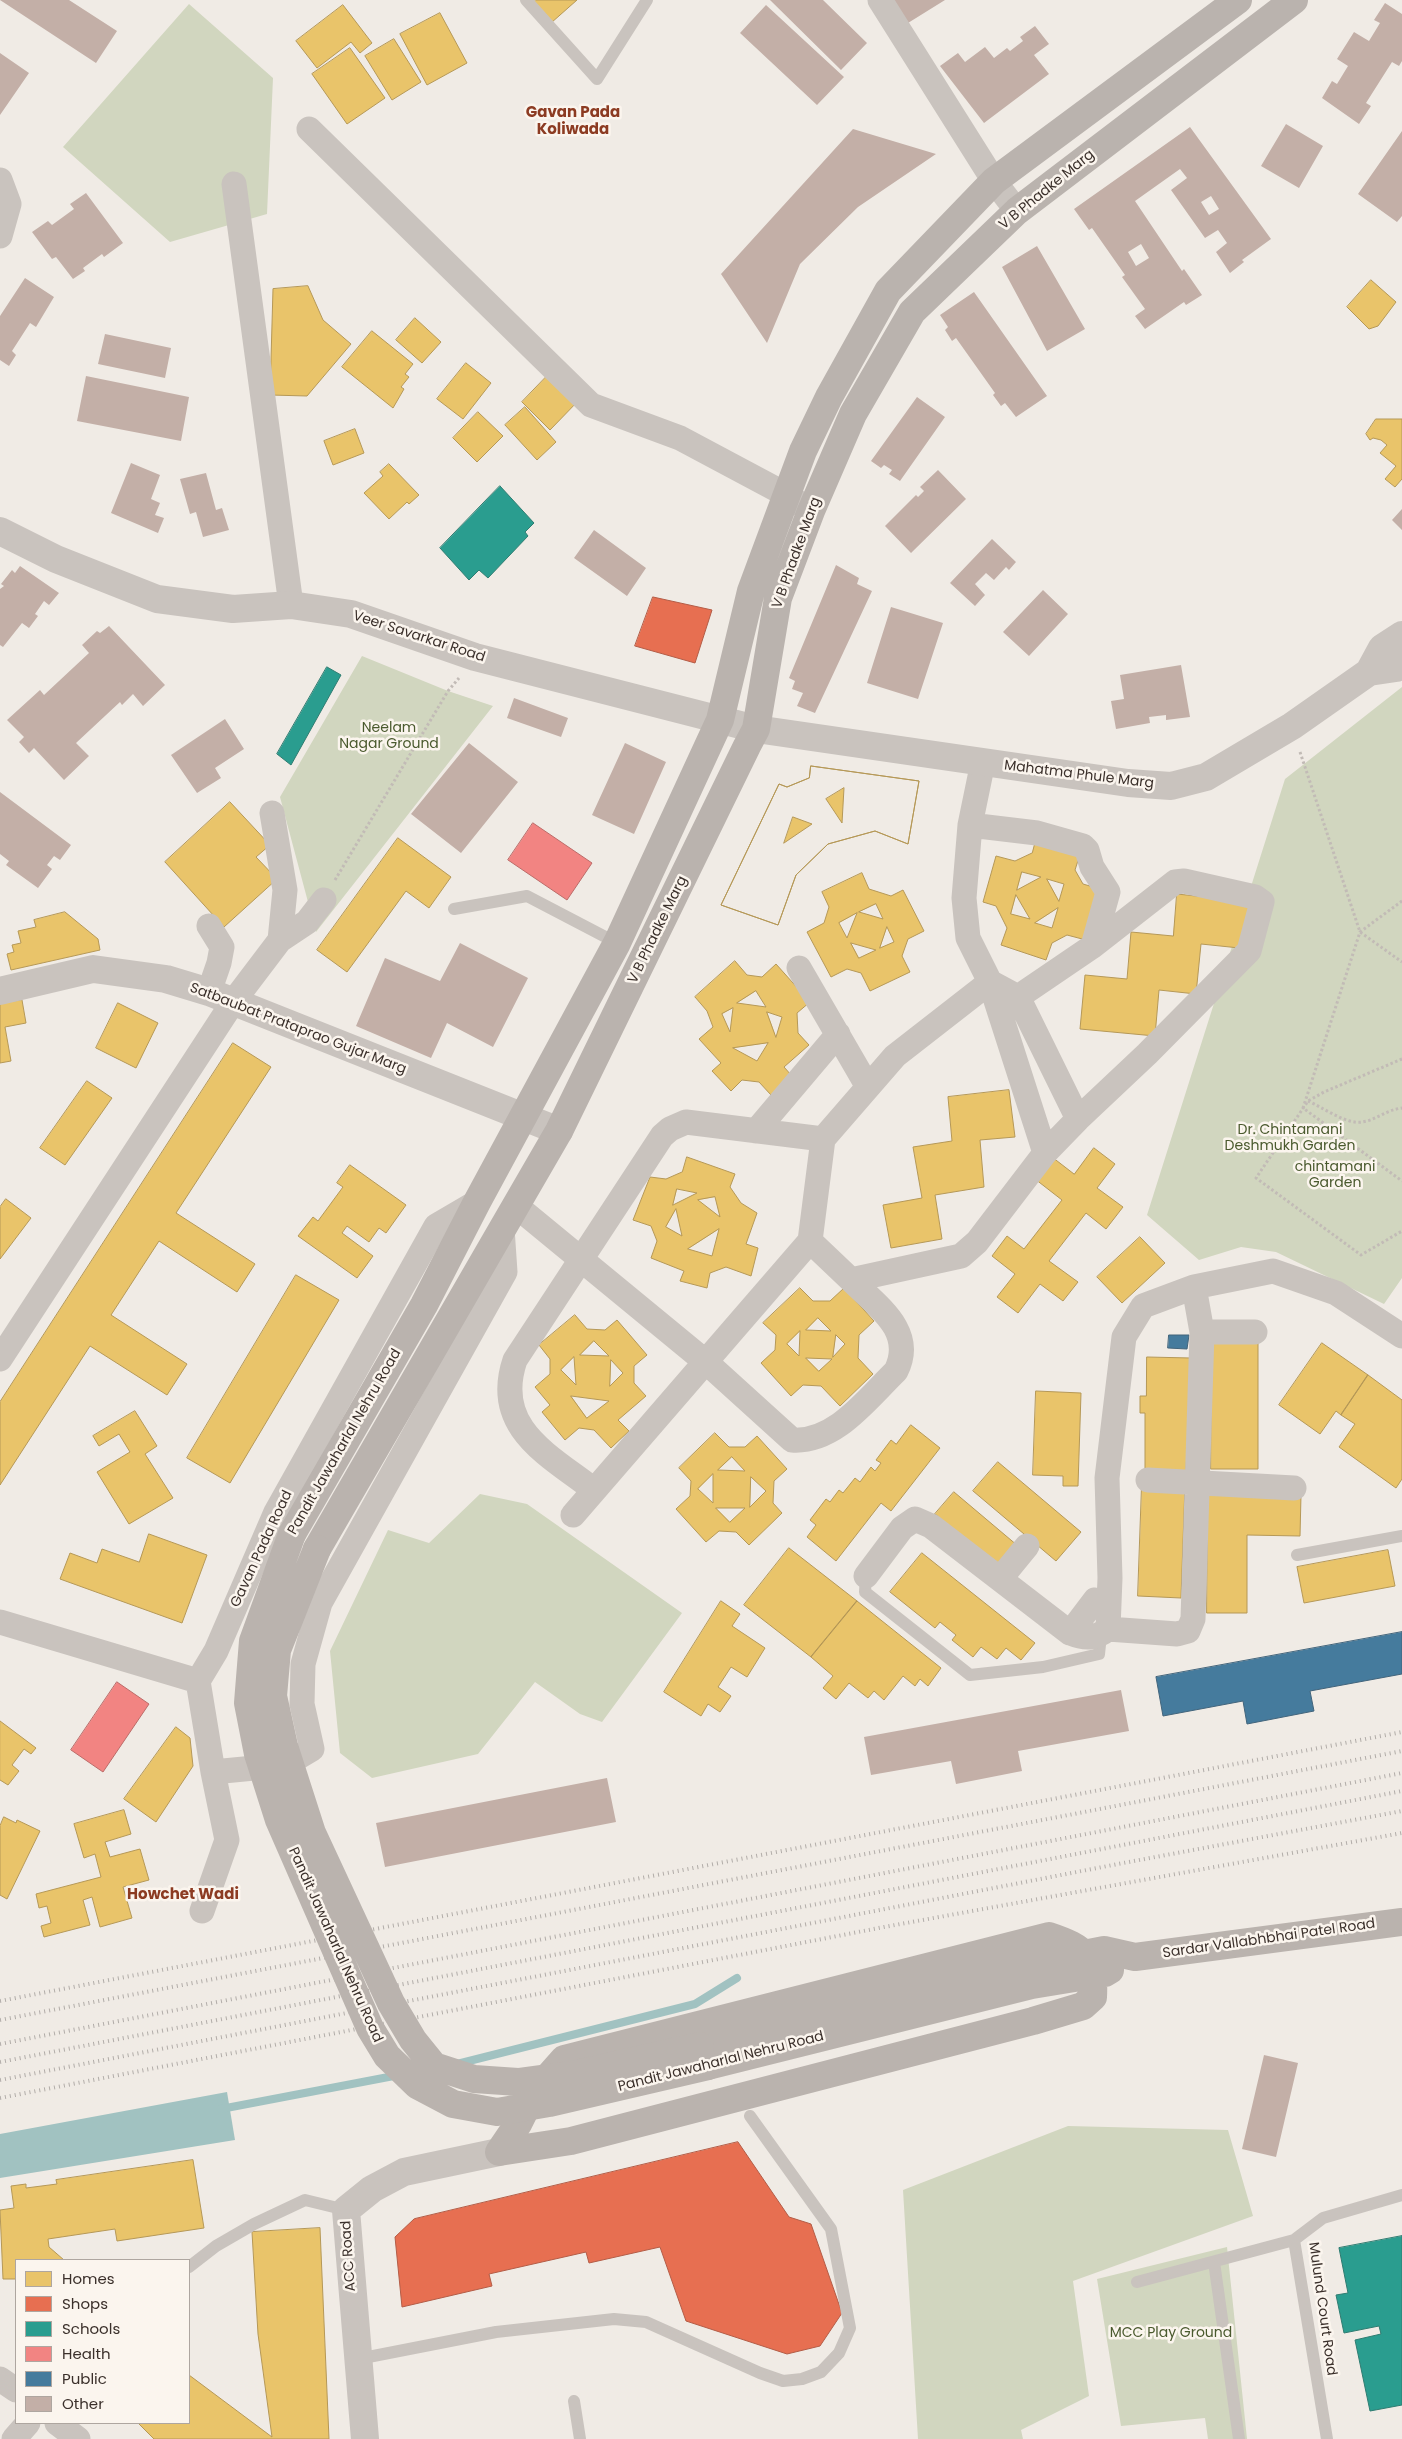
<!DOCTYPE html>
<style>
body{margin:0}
#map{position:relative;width:1402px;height:2439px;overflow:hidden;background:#f0ebe5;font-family:Poppins,sans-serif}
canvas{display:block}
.legend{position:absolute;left:15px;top:2259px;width:175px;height:165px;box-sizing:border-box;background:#fbf5ee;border:1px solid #aea6a0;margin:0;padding:6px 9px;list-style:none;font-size:15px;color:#3b302b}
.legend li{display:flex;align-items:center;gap:10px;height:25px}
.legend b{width:25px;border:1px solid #aea6a0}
</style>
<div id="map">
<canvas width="1402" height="2439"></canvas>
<ul class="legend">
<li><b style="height:14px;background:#e9c46a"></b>Homes</li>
<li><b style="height:14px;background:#e76f51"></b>Shops</li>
<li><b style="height:14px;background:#2a9d8f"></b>Schools</li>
<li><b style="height:14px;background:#f28482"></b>Health</li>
<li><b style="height:14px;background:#457b9d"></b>Public</li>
<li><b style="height:14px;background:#c3afa7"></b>Other</li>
</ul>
</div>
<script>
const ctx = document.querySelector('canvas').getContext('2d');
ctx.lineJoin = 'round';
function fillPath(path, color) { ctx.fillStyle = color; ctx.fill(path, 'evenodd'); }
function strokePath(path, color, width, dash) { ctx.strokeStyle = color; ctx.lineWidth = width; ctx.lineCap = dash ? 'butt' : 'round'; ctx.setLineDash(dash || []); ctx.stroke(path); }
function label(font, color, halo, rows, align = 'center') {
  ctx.font = font + ' Poppins,sans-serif'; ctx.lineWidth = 5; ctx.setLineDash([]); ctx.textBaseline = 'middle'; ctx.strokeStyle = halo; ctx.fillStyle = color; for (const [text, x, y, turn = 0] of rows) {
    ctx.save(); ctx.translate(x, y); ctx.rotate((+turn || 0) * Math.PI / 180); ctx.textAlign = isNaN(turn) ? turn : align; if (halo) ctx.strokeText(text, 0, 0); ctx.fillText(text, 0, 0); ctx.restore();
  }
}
fillPath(new Path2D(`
 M189,4L273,78L267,214L170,242L63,147Z
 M362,656L448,691L493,706L316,932L280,797Z
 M1402,687V1278L1384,1304L1276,1252L1241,1247L1199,1260L1147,1215L1285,779Z
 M480,1494L527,1504L682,1613L602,1722L580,1714L535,1682L478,1754L372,1778L340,1753L330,1651L388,1530L429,1543Z
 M1068,2126L1228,2130L1253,2216L1073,2281L1089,2396L1021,2430L1023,2439H918L903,2190Z
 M1227,2247L1247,2439H1208L1205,2418L1121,2426L1097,2279Z`), '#d1d6bf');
fillPath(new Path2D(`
 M227,2092L235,2140L0,2178V2134Z`), '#a1c2c1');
const homes = new Path2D(`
 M536,0H577L551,23L533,3Z
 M343,5L372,43L360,53L351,42L317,68L296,41Z
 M440,13L467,63L427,85L400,34Z
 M394,39L421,82L392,100L365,56Z
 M350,48L385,98L347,124L312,74Z
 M1371,280L1396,302L1378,326L1369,329L1347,307Z
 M308,286L323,320L351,344L307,396L270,395L273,289Z
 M415,318L441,342L422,363L396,340Z
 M372,331L413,364L405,374L409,377L401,387L404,389L393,408L342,367Z
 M466,363L491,383L463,419L437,399Z
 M549,374L580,399L550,430L522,402Z
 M525,407L556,442L537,460L505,425Z
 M478,412L503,436L477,462L453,438Z
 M1376,419H1402V479L1395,487L1385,479L1396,466L1380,453L1387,445L1381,440L1373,438L1370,440L1366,434Z
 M355,429L364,453L333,465L324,441Z
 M389,464L419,495L409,504L407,502L389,519L364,493L383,476L380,472Z
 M811,766L919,781L908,844L875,831L828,844L796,875L778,925L721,905L779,784L787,787L809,778ZM844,788L842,823L826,799ZM793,817L812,824L784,843Z
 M811,766L919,781L908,844L875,831L828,844L796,875L778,925L721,905L779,784L787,787L809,778Z
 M230,802L270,845L256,857L277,879L224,927L165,862Z
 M1037,836L1081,851L1075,870L1083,884L1100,889L1086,940L1067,935L1052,943L1046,960L1001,945L1007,928L996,906L983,902L996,856L1015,861L1032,853ZM1022,872L1041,877L1017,890ZM1047,879L1064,884L1059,901ZM1016,895L1030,919L1011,914ZM1058,908L1052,928L1035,923Z
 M398,838L451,877L429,908L406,891L347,972L317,950Z
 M862,873L869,889L891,896L903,890L924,931L908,939L902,956L910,972L870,991L861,973L847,969L831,977L807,932L824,923L829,907L822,892ZM876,904L883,919L859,912ZM857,913L847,938L839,923ZM887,927L894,942L880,948ZM851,943L876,950L859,958Z
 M1177,894L1253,902L1249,949L1201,944L1196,994L1159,990L1155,1036L1080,1029L1085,975L1127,979L1131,932L1173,936Z
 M65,912L98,939L100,950L11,970L7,954L14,952L12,945L21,943L18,931L36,927L34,920Z
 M735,961L747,975L762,977L776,964L810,1002L797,1013L798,1033L809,1045L784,1067L792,1076L771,1095L759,1082L742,1080L731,1091L712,1071L721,1063L699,1039L713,1027L707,1011L695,997ZM756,991L766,1007L737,1003ZM733,1008L730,1032L722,1014ZM767,1012L782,1017L776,1037ZM768,1043L757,1061L733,1048Z
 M22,1000L26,1023L5,1027L11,1061L0,1063V1004Z
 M118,1003L158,1023L136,1068L96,1048Z
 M233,1043L271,1067L176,1213L255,1264L237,1292L159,1241L111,1315L187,1364L167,1395L90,1346L0,1485V1402Z
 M87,1081L112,1098L65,1165L40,1148Z
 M1009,1090L1015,1137L980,1140L984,1187L935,1195L942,1239L891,1248L883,1205L922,1198L913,1147L952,1141L948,1097Z
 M1094,1148L1115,1164L1097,1188L1123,1207L1106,1229L1086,1213L1049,1261L1078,1282L1063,1301L1040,1284L1018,1313L997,1297L1015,1274L992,1256L1007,1236L1024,1249L1062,1200L1035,1179L1052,1157L1074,1174Z
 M687,1157L735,1174L730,1187L741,1203L757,1213L746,1244L758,1248L751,1276L726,1267L710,1273L707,1288L680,1281L684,1271L651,1258L657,1241L651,1226L633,1220L650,1177L666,1179L682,1172ZM677,1189L697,1193L673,1205ZM715,1197L720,1217L698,1200ZM676,1209L682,1236L666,1227ZM719,1229L712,1256L688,1249Z
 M350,1165L406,1205L386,1233L379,1228L369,1242L347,1226L342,1233L373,1256L357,1278L298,1236L313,1217L318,1221L343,1187L337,1183Z
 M6,1199L31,1218L0,1259V1207Z
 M1140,1237L1165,1263L1122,1303L1097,1277Z
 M296,1275L339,1300L230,1483L187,1458Z
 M800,1288L813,1301H830L844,1288L874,1321L859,1335L858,1358L873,1374L840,1406L821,1386L803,1385L791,1396L761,1363L775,1350L776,1335L763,1323ZM818,1318L831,1331L806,1330ZM800,1331L799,1356L787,1344ZM836,1335L845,1344L833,1357ZM806,1358L832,1359L819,1371Z
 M575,1315L587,1329L605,1330L617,1320L647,1355L634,1366V1383L646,1396L618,1420L629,1431L611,1448L594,1430L579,1428L565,1440L542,1412L550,1405L535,1387L550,1374V1359L539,1345ZM594,1341L609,1356L580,1355ZM574,1357L576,1385L561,1370ZM611,1360L623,1373L610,1386ZM571,1396L609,1401L587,1418Z
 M1212,1337H1258V1469H1211Z
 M1322,1343L1368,1375L1341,1415L1336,1411L1320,1434L1279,1405Z
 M1147,1357L1191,1358L1186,1472L1145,1471V1413H1140V1396H1146Z
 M1368,1375L1402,1400V1479L1396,1488L1339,1447L1355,1424L1341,1415Z
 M1036,1391L1081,1393L1078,1486H1063V1476L1033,1475Z
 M135,1411L157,1446L145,1454L173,1498L129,1524L97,1472L130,1452L119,1434L99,1446L93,1436Z
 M911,1425L940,1448L891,1511L881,1503L836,1561L807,1537L816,1525L810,1520L826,1499L830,1502L839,1490L843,1493L855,1478L860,1482L871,1467L875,1471L881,1463L876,1460L891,1440L896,1444Z
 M715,1433L729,1447H745L757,1436L787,1469L774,1481L773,1503L782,1513L749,1545L736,1532L719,1531L706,1542L676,1509L690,1496L691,1481L679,1468ZM732,1457L745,1471L718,1470ZM713,1474V1503L698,1489ZM751,1477L766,1491L750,1507ZM716,1508H745L730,1522Z
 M998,1462L1081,1532L1056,1561L973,1491Z
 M1142,1484L1185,1486L1181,1598L1138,1596Z
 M954,1492L1018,1546L1000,1568L935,1514Z
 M1208,1493L1301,1495L1300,1536L1247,1535V1613H1207Z
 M149,1534L207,1555L182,1623L60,1579L70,1553L97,1563L102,1549L139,1562Z
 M789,1548L857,1601L811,1657L744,1605Z
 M1388,1550L1395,1586L1304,1603L1297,1567Z
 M922,1553L1035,1643L1021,1660L1006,1648L997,1659L981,1647L973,1657L952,1640L956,1635L940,1622L935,1628L890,1592Z
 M721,1601L740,1614L732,1626L765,1648L747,1677L731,1667L718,1687L731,1696L720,1712L708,1704L701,1716L664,1692Z
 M857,1601L941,1668L928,1686L920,1679L915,1686L903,1676L884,1700L874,1691L868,1698L849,1683L836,1699L823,1688L833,1676L811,1657Z
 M0,1721L36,1748L31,1754L24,1749L12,1765L19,1771L8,1785L0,1780Z
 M176,1727L190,1738L193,1766L156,1822L124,1799Z
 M124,1810L131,1834L105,1842L110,1857L140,1849L149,1880L123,1887L132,1918L100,1927L92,1897L83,1900L90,1925L44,1937L41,1926L51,1923L47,1906L39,1908L36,1894L101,1877L95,1854L84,1858L74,1824Z
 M4,1817L16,1823L17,1820L40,1831L7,1899L0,1895V1826Z
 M193,2160L204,2228L117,2241L115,2229L48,2239L49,2247L64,2260H16V2279H3L0,2210L14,2208L11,2186L26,2184V2188L57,2184L56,2180Z
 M320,2228L329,2439H154L138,2423H189V2375L272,2437L258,2334L252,2232Z`);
fillPath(homes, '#e9c46a');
strokePath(homes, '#b59857', 1);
const shops = new Path2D(`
 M653,597L712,610L695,663L635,646Z
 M738,2142L789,2217L811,2224L842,2313L820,2346L787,2354L686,2321L660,2247L589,2263L586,2252L489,2274L492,2286L402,2307L395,2237L414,2219Z`);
fillPath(shops, '#e76f51');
strokePath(shops, '#b35c46', 1);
const schools = new Path2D(`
 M500,486L534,523L525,532L528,536L488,578L479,570L469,580L440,548Z
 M327,667L341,675L291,765L277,754Z
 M1402,2236V2405L1370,2411L1355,2340L1381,2334L1379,2326L1344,2333L1336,2295L1348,2293L1339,2248Z`);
fillPath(schools, '#2a9d8f');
strokePath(schools, '#2f7c71', 1);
const health = new Path2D(`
 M533,823L592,863L567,900L508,860Z
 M117,1682L149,1704L103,1772L71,1750Z`);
fillPath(health, '#f28482');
strokePath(health, '#bb6b68', 1);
const public = new Path2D(`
 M1169,1335H1189L1187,1349L1168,1348Z
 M1402,1632V1674L1310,1691L1314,1711L1247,1724L1243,1701L1163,1716L1156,1677Z`);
fillPath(public, '#457b9d');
strokePath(public, '#42647b', 1);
strokePath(new Path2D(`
 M457,2064L695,2004L737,1978
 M221,2109L399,2075`), '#a1c2c1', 8);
fillPath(new Path2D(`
 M0,0H69L117,31L96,63Z
 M770,0H823L867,43L841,70Z
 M893,0H945L908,23Z
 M1385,3L1402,14V61L1399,66L1392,62L1366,103L1371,106L1359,124L1322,98L1332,81L1337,84L1348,66L1337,59L1354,32L1369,41L1380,23L1374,20Z
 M766,5L844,77L817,105L740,33Z
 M1035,26L1049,44L1034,55L1049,74L984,123L940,66L958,53L965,62L985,47L994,58L1007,48L1010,51L1023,41L1020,37Z
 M0,53L29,73L0,115Z
 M1286,124L1323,146L1299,188L1261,166Z
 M1190,127L1271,239L1242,260L1244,262L1230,273L1216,252L1227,243L1218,230L1205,238L1171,190L1187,178L1180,169L1135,201L1182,271L1184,269L1202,295L1186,305L1184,302L1145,329L1135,316L1145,309L1122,277L1125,275L1092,228L1089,230L1074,209ZM1211,196L1219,209L1209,215L1201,202ZM1141,244L1149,258L1136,266L1128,252Z
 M853,129L936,154L858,207L800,264L767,343L721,274Z
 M1402,131V216L1397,222L1358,194Z
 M86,193L123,243L104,257L102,254L83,268L85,271L73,279L56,257L52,259L32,232L48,221L52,225L74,209L70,204Z
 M1037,246L1085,329L1047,351L1002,267Z
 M25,278L54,297L36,327L30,323L12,351L16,355L9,366L0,360V316Z
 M974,292L1047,396L1016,417L1005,403L1001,406L993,395L995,393L956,338L952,341L945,330L948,327L940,315Z
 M105,334L171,348L165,378L98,364Z
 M86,376L189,397L181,441L77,421Z
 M917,397L945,417L900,481L889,474L892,470L884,465L881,468L871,461Z
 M131,463L160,475L151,499L160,503L155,515L164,518L158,533L111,513Z
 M938,470L966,499L911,553L885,526L916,495L918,497L924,491L920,487Z
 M206,473L216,510L222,508L229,530L203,537L196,512L190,514L180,479Z
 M1402,509V530L1392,520Z
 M594,530L646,568L627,596L574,558Z
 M992,539L1016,562L1009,570L1006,567L994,580L986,573L975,584L985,595L975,606L950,583Z
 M836,565L859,578L857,584L872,591L815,713L797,706L803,693L792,689L795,681L789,678Z
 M20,566L59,593L49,605L44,601L35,614L38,616L29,628L22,623L3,647L0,645V589L4,586L1,584L12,570L15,573Z
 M1043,590L1068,614L1029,656L1003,632Z
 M891,607L943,623L918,699L867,683Z
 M109,626L165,685L143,706L133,694L122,705L120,702L76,743L89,756L64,780L34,748L29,753L19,742L24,737L7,720L40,690L44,695L89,653L82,645L97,631L100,633Z
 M1181,665L1190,717L1166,720V715L1149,717L1150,723L1116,729L1111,701L1124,699L1120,675Z
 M514,698L568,718L561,737L507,718Z
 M225,719L244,749L215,768L221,778L197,793L171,755Z
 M469,743L518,782L461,853L411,814Z
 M625,743L666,762L634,834L592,815Z
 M0,792L71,845L60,860L54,856L47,865L52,869L38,888L6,865L9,861L0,854Z
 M460,943L528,978L493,1047L447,1023L431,1058L356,1026L385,958L440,981Z
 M1121,1690L1129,1731L1018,1751L1022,1771L956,1784L951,1761L871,1775L864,1737Z
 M607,1778L616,1822L385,1867L376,1823Z
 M1264,2055L1298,2063L1276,2157L1242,2149Z`), '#c3afa7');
strokePath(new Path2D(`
 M1300,752L1360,932L1402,962
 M335,880L448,691L459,678
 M1402,901L1360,932L1303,1108L1402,1181
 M1402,1059L1324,1092L1308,1101L1256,1178L1361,1255L1402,1231
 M1308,1101C1322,1107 1347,1125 1362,1122C1376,1120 1386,1110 1402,1108`), '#c2bbb6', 3, [2.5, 2.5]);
strokePath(new Path2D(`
 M526,0L597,79L647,0
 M454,909L527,896L617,943
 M1297,1555L1402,1536
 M866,1576L865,1592L970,1675L1043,1667L1099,1654L1101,1635
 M1214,2262L1239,2439
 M189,2267L216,2246L254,2224L305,2200L346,2210
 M1137,2282L1294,2240
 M358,2359L496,2332L614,2319L646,2322L760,2373L783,2381L802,2379L821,2372L839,2353L850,2328L831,2229L750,2116
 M574,2401L580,2439
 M1327,2439L1294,2240L1323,2218L1402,2195`), '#c9c3be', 12);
strokePath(new Path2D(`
 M880,0L994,181L1017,211
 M309,129L591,405L680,438L785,494L811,511
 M0,180L9,204L0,236
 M234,184L291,605
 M272,813L285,890L280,940
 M970,825L1037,833L1083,846L1087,850L1092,867L1108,892L1093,946
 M799,968L868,1087
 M990,982L1018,997L1093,946L1175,882L1184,881L1255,897L1262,902L1249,951L1147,1054L1078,1119
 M209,992L219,963L222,947L209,926
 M1018,997L1078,1119L1045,1153
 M756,1131L838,1034
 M515,1205L707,1363L792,1440C835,1443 867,1399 896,1371C916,1331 877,1306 851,1280
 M810,1241L823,1139L895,1056L990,982
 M1202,1332H1255
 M0,1359L233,1002L280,940L307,922L324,900
 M1148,1480L1294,1488
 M594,1490C549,1455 492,1428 515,1360L662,1136L670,1129L686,1122L823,1139
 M573,1515L810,1241L851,1280L961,1256L977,1242L1045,1153L990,982L968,938L964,898L970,825L983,762
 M866,1576L902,1528L915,1519L931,1526L1070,1633C1085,1639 1095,1639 1108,1629L1110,1578L1107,1478L1124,1337L1143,1306L1194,1287L1273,1271L1336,1293L1402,1336
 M1000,1579L1027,1546
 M0,1622L198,1681
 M1108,1629L1177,1634L1188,1631L1193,1619L1202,1332L1194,1287
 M1070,1633L1095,1600
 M213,1772L285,1765L312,1749L302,1704L303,1664L320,1603L505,1272L502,1228
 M202,1911L227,1840L213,1772L198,1681L216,1651L276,1512L436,1226L477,1202
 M0,2379L16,2390
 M57,2423L78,2439
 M14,2439L28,2423`), '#c9c3be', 25);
strokePath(new Path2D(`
 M0,531L56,559L157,599L233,609L291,605L351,614L475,657L756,729L1128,783L1171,786L1206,777L1292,726L1369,672L1396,668L1402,664
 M1369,672L1382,648L1402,635
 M0,991L93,969L166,979L209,992L559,1131
 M365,2439L346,2210L372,2189L404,2172L499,2152`), '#c9c3be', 28);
strokePath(new Path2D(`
 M292,1534L424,1305L477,1202L617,943L720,720L751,591L803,451L829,397L888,291L994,181L1238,0
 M317,1549L559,1131L747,746L756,729L778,598L811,511L853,414L912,312L1017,211L1294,0
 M1049,1936C1085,1948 1095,1957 1093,1997L1083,2006L1033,2021L571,2141L499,2152L518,2124L533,2094L564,2059Z
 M700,2046L1028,1965L1104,1950L1135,1957L1402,1922
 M708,2066L1032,1985L1105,1973L1110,1970`), '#bab3ae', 28);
strokePath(new Path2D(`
 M0,2001L1402,1732
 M0,2020L1402,1751
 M0,2044L1402,1773
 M0,2062L1402,1791
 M0,2080L1118,1864L1402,1811
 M0,2098L884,1927L1402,1833`), '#b1aca8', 4, [1, 4]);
strokePath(new Path2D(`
 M292,1534L253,1641L248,1703L258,1754L279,1820L370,2028L387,2056L417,2085L453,2104L497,2112L549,2103L708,2066
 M317,1549L277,1650L273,1696L284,1746L312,1833L391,2003L413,2040L434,2066L474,2079L518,2082L577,2074L700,2046`), '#bab3ae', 28);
label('14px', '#3b302b', '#fbf5ee', [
 ["V B Phadke Marg",1047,190,-39],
 ["V B Phadke Marg",797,553,-70],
 ["Veer Savarkar Road",419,637,18],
 ["Mahatma Phule Marg",1079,775,7],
 ["V B Phadke Marg",658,930,-64],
 ["Satbaubat Prataprao Gujar Marg",298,1029,21],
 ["Pandit Jawaharlal Nehru Road",345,1442,-60],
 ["Gavan Pada Road",262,1549,-65],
 ["Sardar Vallabhbhai Patel Road",1269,1939,-8],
 ["Pandit Jawaharlal Nehru Road",335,1945,66],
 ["Pandit Jawaharlal Nehru Road",721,2062,-14],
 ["ACC Road",349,2256,-94],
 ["Mulund Court Road",1322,2309,82]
]);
label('14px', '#4a5a2e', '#fbf5ee', [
 ["Neelam",389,728],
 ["Nagar Ground",389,744],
 ["Dr. Chintamani",1290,1130],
 ["Deshmukh Garden",1290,1146],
 ["chintamani",1335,1167],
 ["Garden",1335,1183],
 ["MCC Play Ground",1171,2333]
]);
label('bold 15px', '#8c3b22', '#fbf5ee', [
 ["Gavan Pada",573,113],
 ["Koliwada",573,130],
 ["Howchet Wadi",183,1895]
]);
</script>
